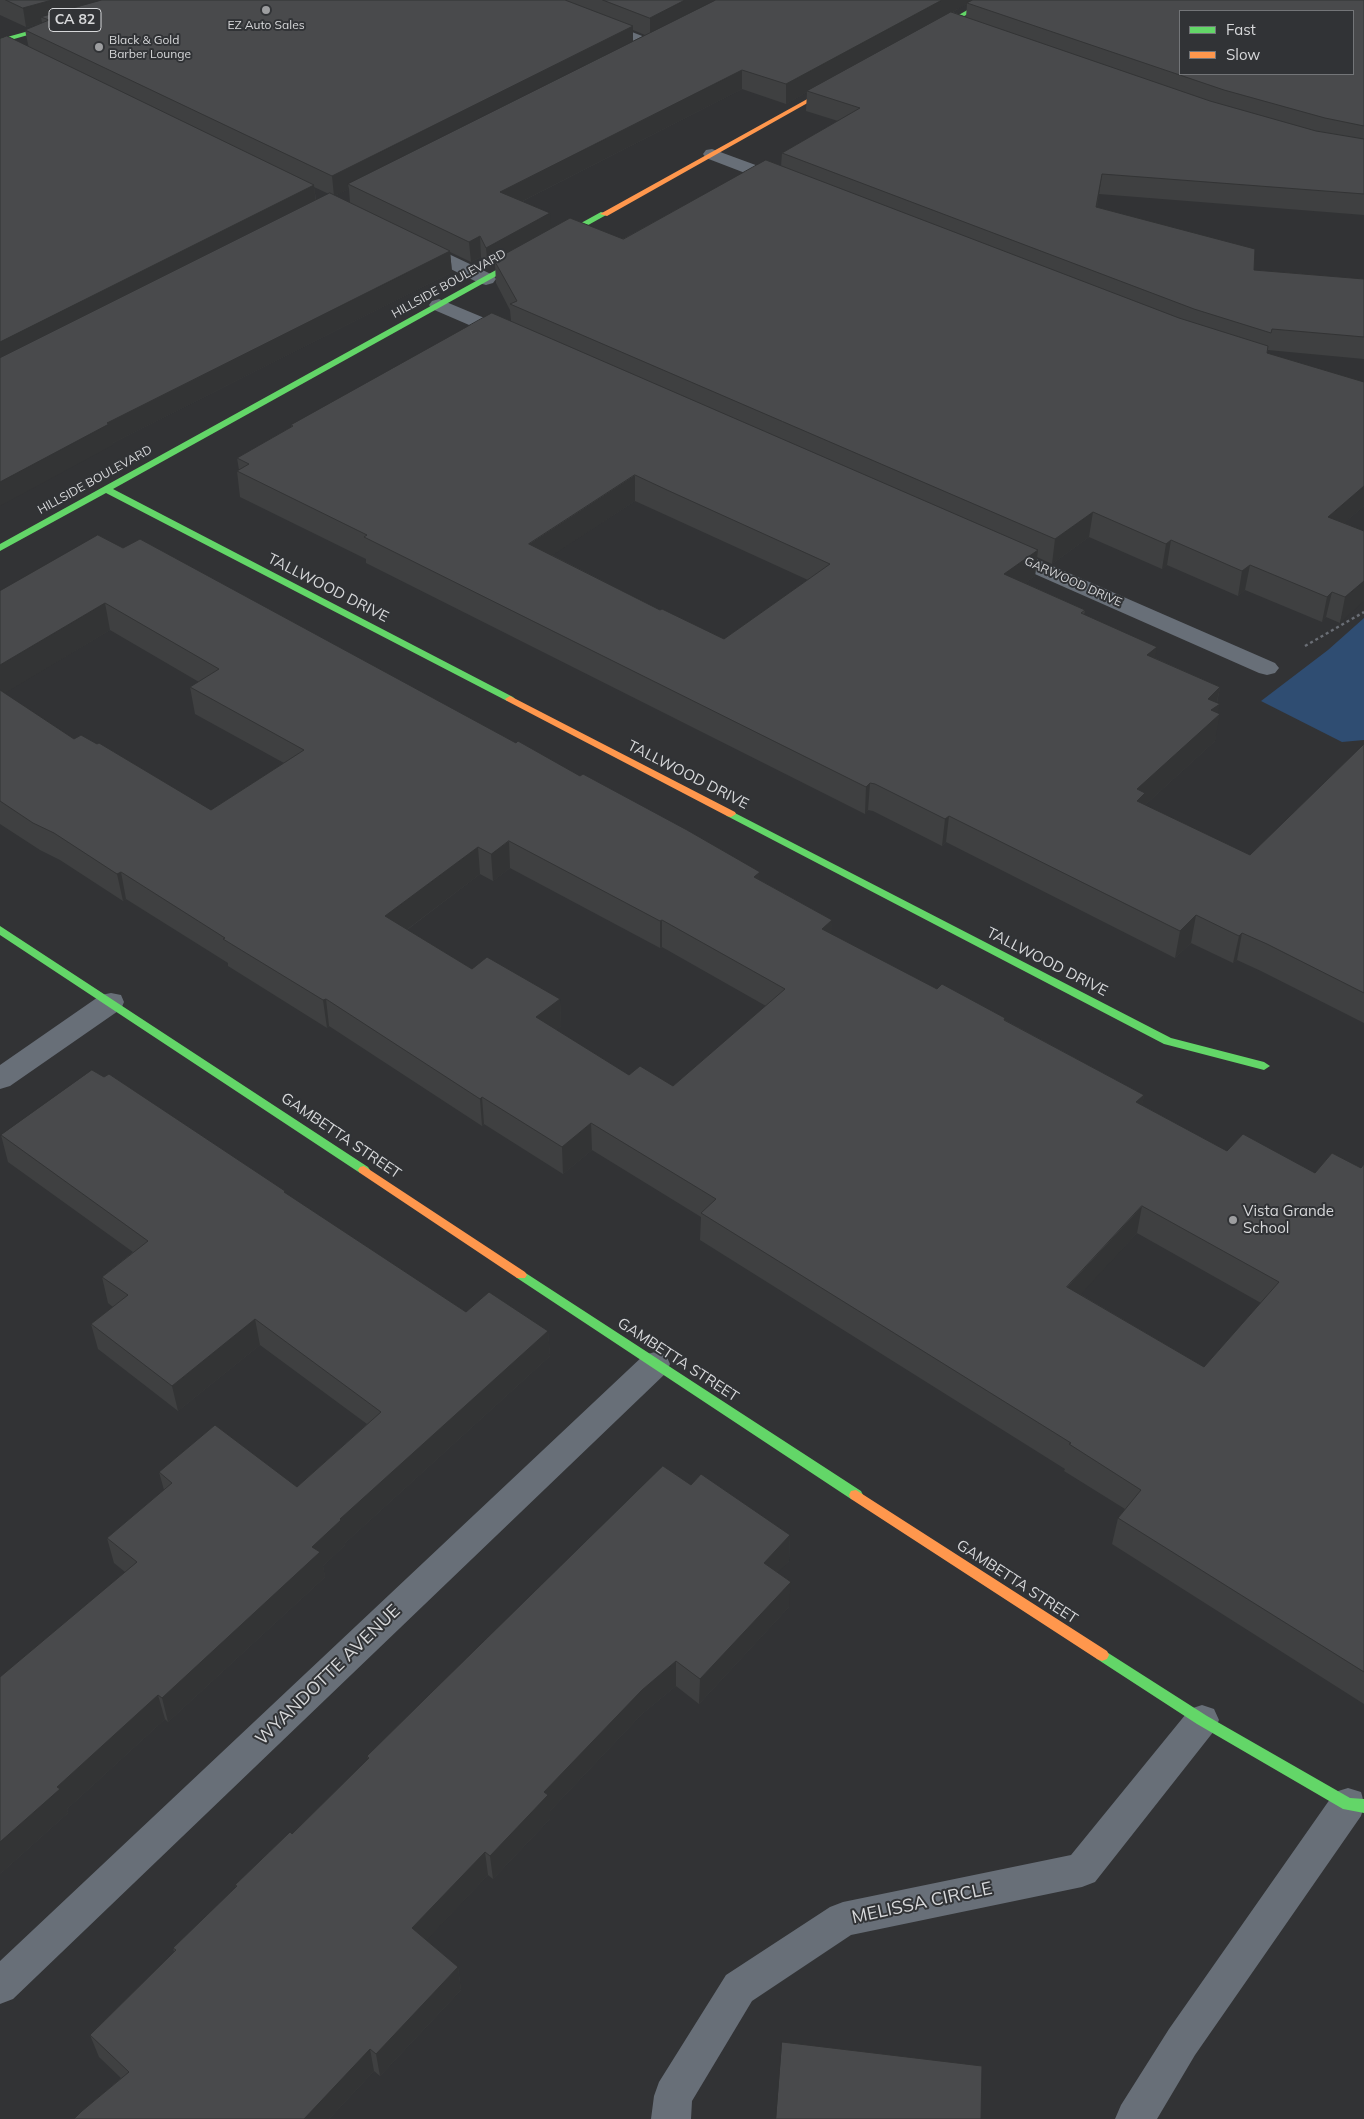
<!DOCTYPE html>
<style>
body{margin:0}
#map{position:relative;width:1364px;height:2119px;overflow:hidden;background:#323335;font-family:Mulish,sans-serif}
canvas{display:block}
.legend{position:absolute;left:1179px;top:10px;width:175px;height:65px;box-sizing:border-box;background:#313336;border:1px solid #737578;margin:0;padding:6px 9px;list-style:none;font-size:15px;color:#d7d8da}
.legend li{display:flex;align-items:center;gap:10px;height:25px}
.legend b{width:25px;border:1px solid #737578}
</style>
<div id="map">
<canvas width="1364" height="2119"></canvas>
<ul class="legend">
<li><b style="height:6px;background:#63d668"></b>Fast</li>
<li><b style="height:6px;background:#ff974d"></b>Slow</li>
</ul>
</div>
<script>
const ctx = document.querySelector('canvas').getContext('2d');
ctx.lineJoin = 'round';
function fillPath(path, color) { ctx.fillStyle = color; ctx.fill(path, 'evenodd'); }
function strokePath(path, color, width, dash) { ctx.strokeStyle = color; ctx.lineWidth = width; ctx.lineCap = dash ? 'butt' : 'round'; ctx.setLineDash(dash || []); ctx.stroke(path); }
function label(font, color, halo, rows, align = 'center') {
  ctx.font = font + ' Mulish,sans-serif'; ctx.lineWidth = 4; ctx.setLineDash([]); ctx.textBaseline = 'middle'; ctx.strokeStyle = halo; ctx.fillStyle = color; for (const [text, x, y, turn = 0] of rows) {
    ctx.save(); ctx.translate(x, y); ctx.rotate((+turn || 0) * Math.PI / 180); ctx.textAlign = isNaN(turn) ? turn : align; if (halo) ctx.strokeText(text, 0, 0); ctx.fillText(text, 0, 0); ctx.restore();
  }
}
fillPath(new Path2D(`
 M1364,618V740L1342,742L1261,701L1328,650Z`), '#2f4d72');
strokePath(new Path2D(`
 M1305,646L1364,612`), '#6a6e75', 2.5, [3, 3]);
fillPath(new Path2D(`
 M528,0H550L655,41L657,44L655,47H643L530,3Z
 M712,149L791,178L794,182L791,186L785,187L779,186L706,158L703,154L706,150Z
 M417,239L493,275L496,279L493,283L486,285L479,283L410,249L408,245L410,241Z
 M439,299L518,332L521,336L518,340L511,342L504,340L432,309L429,305L432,301Z
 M1002,544L1275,663L1279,668L1275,673L1267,675L1259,673L994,556L991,551L994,546Z
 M111,993L121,995L124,1002L121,1009L10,1086L0,1089V1065L101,995Z
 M655,1352L666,1355L670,1364L666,1373L13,1999L0,2004V1961L644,1355Z
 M1202,1705L1214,1709L1219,1720L1214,1731L1095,1882L1082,1887L851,1935L752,2001L692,2101L691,2119H651L654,2096L659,2082L726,1975L830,1907L843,1902L1071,1855L1190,1709Z
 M1348,1788L1361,1792C1364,1801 1364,1807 1361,1816L1195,2055L1157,2119H1115L1121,2105L1169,2029L1335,1792Z`), '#686f78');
fillPath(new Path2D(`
 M985,0H993L932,34L927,33Z
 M61,22L64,24L63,25L0,43V39Z
 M601,212L608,214L113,489L513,697L515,699L513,701H507L106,493L0,551V544Z
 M731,811L1171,1038L1264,1062L1270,1066L1264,1070L1164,1044L727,816L726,814Z
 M0,926L368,1167L370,1170L368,1173H360L0,935Z
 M521,1270L861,1491L863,1495L861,1499L856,1500L851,1499L517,1278L515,1275L517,1272Z
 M1102,1649L1207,1716L1350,1798L1364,1799V1813L1343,1809L1197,1724L1097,1659L1095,1655L1097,1651Z`), '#63d668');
fillPath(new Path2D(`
 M838,82L843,83L607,216L600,214Z
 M510,696L735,812L736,814L731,817L727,816L507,701L505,699Z
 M364,1166L525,1272L527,1275L525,1278H517L360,1173L358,1170L360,1167Z
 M856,1490L1107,1651L1109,1655L1107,1659L1102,1661L1097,1659L851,1499L849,1495L851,1491Z`), '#ff974d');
fillPath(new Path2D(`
 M0,0H1364V215L1099,194L1097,207L1254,270L1364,279V359L1268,350L1267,353L1364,382V506L1344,523L1364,531L1340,623L1326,617L1322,622L1245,590L1238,596L1167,565L1162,569L1089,537L1052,564L1037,557L1035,576L1025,583L1085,610L1084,615L1155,658L1220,687L1217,703L1218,713L1215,741L1145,805L1250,855L1364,744V1023L1261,971L1237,960L1233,963L1191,943L1175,958L946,842L942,846L873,811L868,810L865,814L366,563V559L240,497L237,471L239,470L237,458L291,427V425L511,321L510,310L496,283L495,264L488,268L481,257L471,262L450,252L452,272L113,443V445L25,30L42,23L26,27L0,15ZM967,4L966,17L953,12L961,7ZM633,30L645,35L633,41ZM742,89L786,104L807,92L806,111L838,121L782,153L781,166L623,239L551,229L523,201ZM314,187L329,194L316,200ZM349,189L350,203L335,196L340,193ZM635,501L668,516L808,580L724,639L660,610L552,555Z
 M98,535L760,880L832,920L831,934L937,989L1005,1020L1144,1095L1142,1105L1227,1151L1315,1173L1361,1168L1364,1164V1704L1112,1544L1118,1518L1125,1509L1064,1471L1065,1469L700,1240L701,1217L592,1150L563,1174L484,1124L482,1126L329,1026L327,1028L228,966V963L126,899L123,901L60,860L40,850L0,824V591ZM110,630L199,682L190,687L195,714L284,763L211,810L74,739L4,693ZM510,868L660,948L662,947L766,1006L673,1086L629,1075L556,1030L561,1026L560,999L472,969L407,930L480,874L493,881ZM1137,1233L1261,1303L1204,1367L1080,1294Z
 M1,1135L286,1194L466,1312L548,1331L550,1356L345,1543V1545L323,1566L325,1577L168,1722L165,1719L67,1809L68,1813L0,1874L125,1572L114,1563L107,1538L164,1490L159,1472L297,1487L367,1424L260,1345L178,1411L98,1349L91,1324L113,1307L108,1303L102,1277L133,1252L8,1162Z
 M691,1485L790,1535L789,1561L777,1572L789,1607L699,1704L676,1686L642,1714L550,1811V1819L493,1879L488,1875L426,1940L458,1967L461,1990L380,2076L374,2071L329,2119H74L121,2078L99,2057L90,2035L174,1952L173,1948L236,1888L235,1885L292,1834L368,1759L367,1756Z`), '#3f4041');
fillPath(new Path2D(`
 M52,0H125L41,17L42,23L26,27L23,8Z
 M685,0H723L650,37V18Z
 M942,0H975L967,3V4L808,91H807V92L786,104V84Z
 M633,26V45L348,184L349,189L334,196L332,176Z
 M742,70V89L501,212L500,192Z
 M1102,174L1099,194L1093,227L1096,207Z
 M314,185L316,205L0,365V342Z
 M550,213L551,233L494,260L495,264L488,268L486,248Z
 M480,236L481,257L471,262L469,242Z
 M450,251L452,272L113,443V445L0,506V482L107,423Z
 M635,475V501L530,570L529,544Z
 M1364,486V506L1322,542L1328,517Z
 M1093,512L1089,537L1052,564L1055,539Z
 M1171,540L1167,565L1162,569L1166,544Z
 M1038,550L1035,576L1001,600L1004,574Z
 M1250,565L1245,590L1238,596L1242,571Z
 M1364,581V601L1340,623L1345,597Z
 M1332,592L1326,617L1322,622L1327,597Z
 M105,603L110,630L0,696V665Z
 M1157,647L1153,673L1147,655Z
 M1220,687L1216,706L1220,704L1217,717L1220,714L1215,741L1133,816L1137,789L1208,699Z
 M870,783L868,810L865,814L866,787Z
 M949,816L946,842L942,846L945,819Z
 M509,841L510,868L493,881L491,854Z
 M478,847L480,874L388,944L385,916Z
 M121,872L126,899L123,901L117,874Z
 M760,872L759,899L754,877Z
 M1196,915L1191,943L1175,958L1180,931Z
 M662,920V947L660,948V921Z
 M832,920L831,947L822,929Z
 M1242,933L1237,960L1233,963L1239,936Z
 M326,999L329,1026L327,1028L323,1000Z
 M560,999L561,1026L538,1045L536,1017Z
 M1144,1095L1139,1122L1136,1102Z
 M482,1097L484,1124L482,1126L480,1099Z
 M591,1123L592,1150L563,1174L562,1147Z
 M1142,1206L1137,1233L1063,1314L1067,1287Z
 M255,1319L260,1345L178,1411L172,1386Z
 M548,1331L550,1356L345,1543V1545L323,1566L325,1577L168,1722L162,1698L340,1519Z
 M790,1535L789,1561L763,1588L764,1563Z
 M791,1582L789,1607L699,1704L700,1679Z
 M676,1661V1686L642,1714L550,1811V1819L493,1879L490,1856L544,1792L642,1690Z
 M158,1695L165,1719L67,1809L68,1813L0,1874V1842L57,1787Z
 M485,1852L488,1875L416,1951L412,1928Z
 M458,1967L461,1990L380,2076L376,2054Z
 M370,2049L374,2071L329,2119H304Z`), '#333435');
const building = new Path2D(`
 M6,0H52L23,8Z
 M102,0H565L633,26L332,176L25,30L49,20L41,17Z
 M603,0H685L650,18Z
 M716,0H942L786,84L742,70L500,192L550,213L486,248L480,236L469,242L348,184Z
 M973,0H1364V126L1325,118L1224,90L967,3ZM1180,11H1353V74H1180Z
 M951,12L1210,101L1316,131L1364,139V194L1102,174L1096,207L1255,249L1254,270L1364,279V337L1272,329L1271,333L1194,309L782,153L860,108L807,91Z
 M7,36L314,185L0,342V39Z
 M766,160L1179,318L1268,346L1267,353L1364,382V486L1328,517L1364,531V581L1345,597L1332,592L1327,597L1250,565L1242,571L1171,540L1166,544L1093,512L1055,539L510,304L517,301L494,260L570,218L623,239Z
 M330,193L450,251L107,423L109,424L0,482V358Z
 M492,313L1038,550L1004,574L1085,610L1081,613L1157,647L1147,655L1220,687L1208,699L1220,704L1211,710L1220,714L1137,789L1145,793L1137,801L1250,855L1364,744V993L1267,944L1242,933L1239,936L1196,915L1180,931L949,816L945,819L875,784L870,783L866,787L364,537L367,535L237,471L249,464L237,458L293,426L291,425ZM635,475L667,490L830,564L724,639L662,609L660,610L529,544Z
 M98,535L123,548L140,539L516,743L518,741L580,776L583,774L687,830L760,872L754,877L832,920L822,929L937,989L942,984L1005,1018L1004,1020L1144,1095L1136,1102L1227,1151L1243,1134L1315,1173L1332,1153L1361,1168L1364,1164V1672L1118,1518L1141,1490L1069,1444L1071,1443L701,1213L716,1199L591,1123L562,1147L482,1097L480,1099L326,999L323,1000L223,939L225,938L121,872L117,874L54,833L33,823L0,801V690L74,739L81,735L97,744L99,743L211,810L304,750L190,687L219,669L105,603L0,665V591ZM509,841L660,921L662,920L785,989L673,1086L640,1066L629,1075L536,1017L560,999L487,957L472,969L385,916L478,847L491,854ZM1142,1206L1279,1282L1204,1367L1067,1287Z
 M92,1070L104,1077L109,1074L285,1191L284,1192L466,1312L489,1292L548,1331L340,1519L341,1520L312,1547L320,1552L162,1698L158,1695L57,1787L60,1789L0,1842V1677L137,1562L107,1538L172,1483L159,1472L215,1425L297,1487L381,1412L255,1319L172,1386L91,1324L128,1295L102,1277L148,1241L1,1135Z
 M663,1466L691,1485L701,1474L790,1535L764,1563L791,1582L700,1679L676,1661L642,1690L544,1792L548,1795L490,1856L485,1852L412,1928L458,1967L376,2054L370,2049L304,2119H74L82,2111L129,2072L90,2035L176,1950L173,1948L237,1886L235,1885L290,1832L292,1834L369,1758L367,1756L430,1694Z
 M782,2042L982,2066L981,2119H776Z`);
fillPath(building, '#494a4c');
strokePath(building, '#333435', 1);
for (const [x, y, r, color] of [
 [266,10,5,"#9d9ea0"],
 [99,47,5,"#9d9ea0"],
 [1233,1220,5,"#9d9ea0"]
]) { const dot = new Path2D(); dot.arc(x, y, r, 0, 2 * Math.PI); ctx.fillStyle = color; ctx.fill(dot); strokePath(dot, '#313336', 2); }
label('12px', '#d7d8da', '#313336', [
 ["EZ Auto Sales",266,25],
 ["Black & Gold",109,40,"left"],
 ["Barber Lounge",109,54,"left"]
]);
label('12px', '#d7d8da', '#313336', [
 ["HILLSIDE BOULEVARD",449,284,-29],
 ["HILLSIDE BOULEVARD",95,480,-29],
 ["GARWOOD DRIVE",1073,582,24]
]);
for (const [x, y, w] of [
 [75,20,52]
]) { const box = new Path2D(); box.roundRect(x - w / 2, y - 11.5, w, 23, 4); ctx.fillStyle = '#313336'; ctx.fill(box); strokePath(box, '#d7d8da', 1); }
label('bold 14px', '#d7d8da', null, [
 ["CA 82",75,20]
]);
label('15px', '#d7d8da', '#313336', [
 ["TALLWOOD DRIVE",328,588,27],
 ["TALLWOOD DRIVE",688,775,27],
 ["TALLWOOD DRIVE",1047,962,27],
 ["GAMBETTA STREET",341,1136,34],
 ["GAMBETTA STREET",678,1360,33],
 ["GAMBETTA STREET",1017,1582,33]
]);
label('15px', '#d7d8da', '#313336', [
 ["Vista Grande",1243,1211],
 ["School",1243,1228]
], 'left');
label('18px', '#d7d8da', '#313336', [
 ["WYANDOTTE AVENUE",328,1675,-44],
 ["MELISSA CIRCLE",922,1903,-12]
]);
</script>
